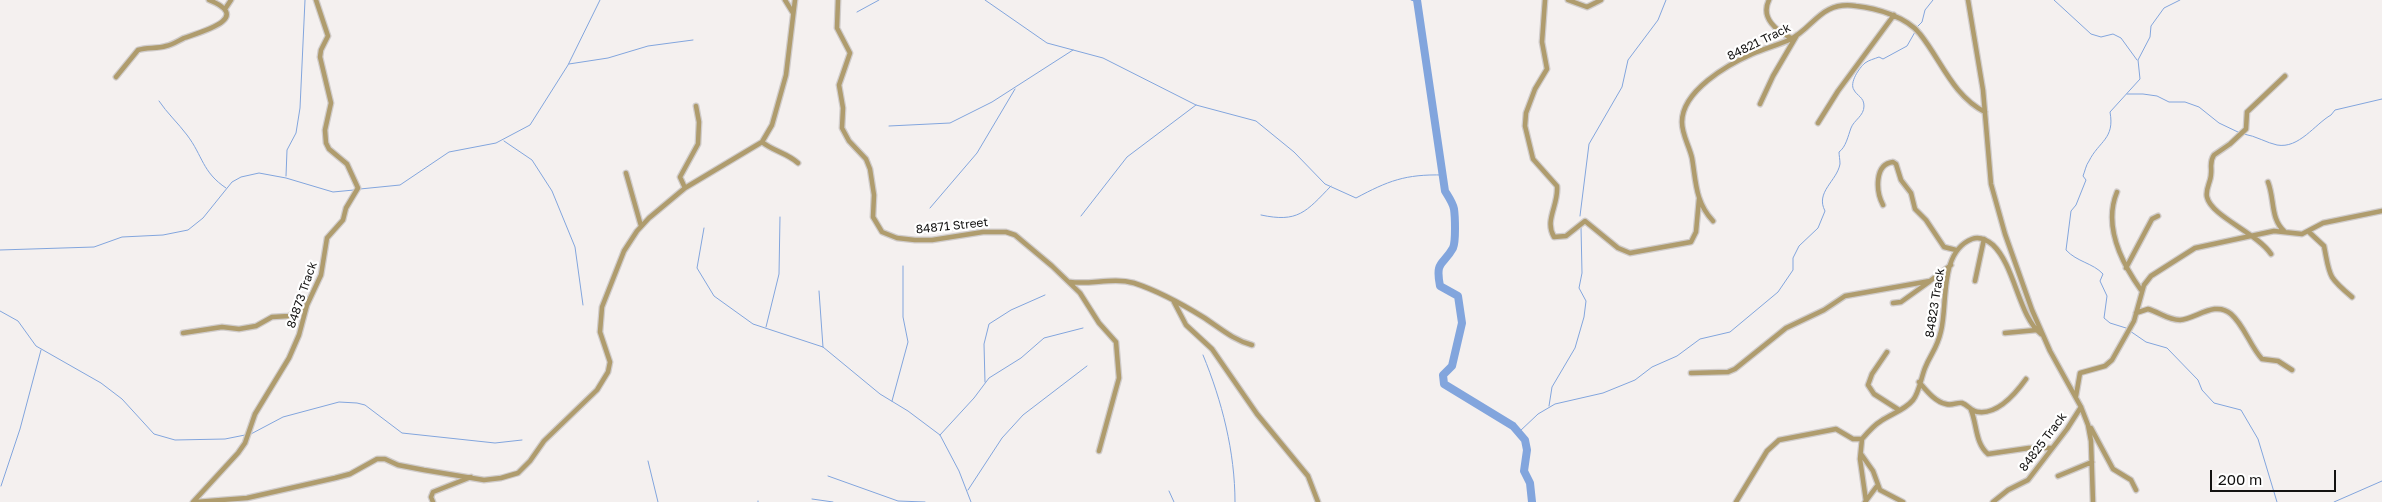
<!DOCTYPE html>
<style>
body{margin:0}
#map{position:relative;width:2382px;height:502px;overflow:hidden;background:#f4f0ef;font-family:"Golos Text",sans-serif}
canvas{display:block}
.scale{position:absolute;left:2210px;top:470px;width:126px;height:22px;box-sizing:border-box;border:2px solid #131211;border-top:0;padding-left:6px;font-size:15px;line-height:18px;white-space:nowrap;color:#131211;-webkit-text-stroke:4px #fff;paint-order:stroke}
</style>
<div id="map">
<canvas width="2382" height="502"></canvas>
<div class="scale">200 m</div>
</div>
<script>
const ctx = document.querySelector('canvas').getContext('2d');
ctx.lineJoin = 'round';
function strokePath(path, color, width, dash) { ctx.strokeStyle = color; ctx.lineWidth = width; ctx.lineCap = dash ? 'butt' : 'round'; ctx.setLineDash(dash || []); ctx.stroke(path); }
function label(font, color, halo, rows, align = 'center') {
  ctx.font = font + ' "Golos Text",sans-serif'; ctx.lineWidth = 4.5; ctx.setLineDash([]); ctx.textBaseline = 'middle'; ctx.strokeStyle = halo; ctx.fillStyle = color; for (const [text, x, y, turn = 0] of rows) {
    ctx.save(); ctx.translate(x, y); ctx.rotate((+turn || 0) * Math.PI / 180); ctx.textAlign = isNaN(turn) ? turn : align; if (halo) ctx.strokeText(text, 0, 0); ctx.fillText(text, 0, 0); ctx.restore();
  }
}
strokePath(new Path2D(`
 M985,0L1047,43L1103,58L1196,105L1256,121L1294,152L1325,184L1356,198C1388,181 1405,174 1443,175
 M1411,0L1417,2
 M2054,0L2091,34L2101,37L2113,34L2121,38L2137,60
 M857,12L879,0
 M1917,27L1922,22L1925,10L1933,0
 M569,64L608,58L648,46L693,40
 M2127,94H2143L2157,96L2169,102H2185L2199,107L2219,123L2240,133
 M159,101C167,113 178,123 187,135C203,156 202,172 226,188
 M889,126L950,123L992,102L1073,50
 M2244,134C2256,136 2267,143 2277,145C2299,149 2315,124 2331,115L2335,110L2382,99
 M504,141L532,160L552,191L575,247L583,305
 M286,176L287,150L296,133L300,108L305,0
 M360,189L400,185L449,152L496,143L530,125L568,65L600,0
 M930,208L977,153L1015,89
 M1261,215C1298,223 1306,212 1331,186
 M1081,216L1127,157L1196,105
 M1580,216L1589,144L1622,87L1628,60L1658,20L1666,0
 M704,228L697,268L714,296L753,324L823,347L880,394L908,411L940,435L959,471L971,502
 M0,250L94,247L122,237L163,235L188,230L203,218L232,182L241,177L259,173L286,178L333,192L354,190
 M819,291L823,347
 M0,311L18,321L36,346L101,383L122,399L154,434L175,440L225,439L245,435
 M766,327L779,274L780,217
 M2126,328L2110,323L2104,318L2107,296L2100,281L2103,274C2093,263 2077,262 2066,250L2071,211L2076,205L2086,180L2083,176C2085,171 2086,165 2089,161C2099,141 2115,139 2110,112L2140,79L2138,60L2150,37L2151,26L2164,8L2180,0
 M2130,331L2146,342L2167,348L2198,380L2202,390L2214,403L2241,410L2258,439L2277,502
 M1203,355C1222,401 1235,452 1235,502
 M985,382L984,344L989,324L1011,310L1045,295
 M892,401L908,342L903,317V266
 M1549,406L1552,387L1575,348L1584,317L1586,301L1579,288L1582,273L1581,227
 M1519,432L1538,414L1555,404L1603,393L1635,380L1652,367L1677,356L1700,339L1730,332L1778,292L1793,270V258L1799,246L1818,228L1825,211C1815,192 1837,181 1840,164C1840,160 1839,155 1839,152C1846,147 1848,136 1851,128C1854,120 1864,116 1864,106C1864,97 1857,96 1854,90C1849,83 1859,68 1865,63C1869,60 1874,59 1879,57L1883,59L1907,46L1915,32
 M249,435L283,417L339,402L357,403L365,405L402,433L495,443L522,440
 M940,435L974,398L989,378L1021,358L1044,338L1083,328
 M648,461L658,502
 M828,476L898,501L925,502
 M1,486L20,429L41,350
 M968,490L1002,438L1023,415L1087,366
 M1169,491L1174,502
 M812,499L833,502
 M758,501V502
 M2334,502L2382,481`), '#82a5dd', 1);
strokePath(new Path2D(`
 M1417,0L1445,191C1448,196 1453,203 1454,209C1455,216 1456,241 1453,248C1443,266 1435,260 1440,286L1458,296L1462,323L1452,366L1443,375L1444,384L1513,426L1525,440L1527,450L1524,471L1530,483L1532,502`), '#82a5dd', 8);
const minor = new Path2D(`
 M785,0L793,13
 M838,0L837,28L850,53L839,85L843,108L842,128L849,141L866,159L870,169L874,195L873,217L882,232L897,238L915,240H932L983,232H1006L1015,235L1052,266L1080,293L1099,323L1116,342L1119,378L1099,451
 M1545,0L1542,42L1547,69L1535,89L1526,113L1525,126L1533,159L1557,186C1559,205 1544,220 1554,237L1566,236L1585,221L1618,248L1630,253L1691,242L1696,232L1699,199
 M1568,0L1587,7L1601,0
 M1769,0C1760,18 1777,31 1791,38
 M1968,0L1983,90L1991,184L2005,234L2032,310L2050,351L2081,407L2088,425L2091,441L2093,502
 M225,9L231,0
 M116,77L138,50C147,47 157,49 166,46C172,45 178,41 184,38C201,32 254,18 209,0
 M1760,104L1773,76L1797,35
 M1818,123L1838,91L1894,15
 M762,142C773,151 787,153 798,163
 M626,173L641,226
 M2268,182C2275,200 2270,219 2285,232
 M685,188L680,177L698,144L699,122L696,106
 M2117,192C2103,226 2121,262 2141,290
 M1883,205C1876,192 1874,164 1893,162L1896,164L1901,180L1911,193L1915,209L1926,220L1944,247L1956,250
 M1713,221C1695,202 1696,181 1692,158C1689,145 1682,135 1682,122C1682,91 1727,65 1752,54C1765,48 1779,45 1791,39C1815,26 1821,1 1856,6C1876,8 1907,17 1920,34C1941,60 1953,96 1985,112
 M2309,232L2324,246C2330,276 2327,276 2352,297
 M2271,254C2257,233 2211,216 2207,197C2205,189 2211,182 2211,174C2212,167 2209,162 2214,155L2230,144L2246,129L2247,112L2285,76
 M2126,268L2152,219L2158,216
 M1975,281L1984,239
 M1070,282C1092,285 1112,277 1134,283C1158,291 1182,304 1203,317C1220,328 1233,340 1252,345
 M1174,302L1186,325L1212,349L1257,414L1308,476L1318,502
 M1893,303L1901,302L1929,282
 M2136,313L2148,309C2159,312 2168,320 2180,320C2196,319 2215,300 2231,314C2244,325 2250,346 2262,359L2278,361L2292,370
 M183,333L222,327L239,329L256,326L272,317L289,316L307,305
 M2005,333L2037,330
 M1887,352L1872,374L1868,385L1874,394L1899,410
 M1691,373L1728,372L1735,369L1786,328L1824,310L1845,296L1930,281L1951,265
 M1919,382C1926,390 1935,402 1946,404C1952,406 1957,402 1962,403C1968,405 1972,412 1979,412C1998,414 2016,393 2026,379
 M2076,396L2080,373L2105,366L2112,360L2134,321L2144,285L2151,276L2195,248L2274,231L2302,234L2323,223L2382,211
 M1971,410C1977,424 1975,443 1988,454L2029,448H2051
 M2091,428L2113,469L2131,480L2136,490
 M1861,454L1873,471L1880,490L1903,502
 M2058,476L2092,462
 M1866,501L1860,459L1862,439C1868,432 1874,425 1881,421C1891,414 1905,410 1913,400C1919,393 1921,378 1925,368C1931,353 1937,349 1941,331C1948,303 1939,252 1972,239C1980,236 1987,240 1993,245C2015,266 2019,317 2041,334
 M193,502L238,453L245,443L255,414L289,358L299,335L307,305L321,275L327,238L343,220L346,208L358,188L347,164L329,149L326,143L325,130L331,103L320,57L321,50L328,36L316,0
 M196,502L247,498L335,478L350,474L377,459H385L398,465L424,470L484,480L501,478L518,473L530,461L544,441L597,390L608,372L610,362L600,332L602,307L624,251L637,231L649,218L685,188L762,142L772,125L786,75L795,0
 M433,502L431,497L433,492L471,477
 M1736,502L1767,451L1779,440L1836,429L1853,439H1862
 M1865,502L1877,486
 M1993,502L2008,490L2028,480L2067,429L2081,407`);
strokePath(minor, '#d0cccb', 7);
strokePath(minor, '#af9c6d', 4.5);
label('12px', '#131211', '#fff', [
 ["84821 Track",1759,42,-26],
 ["84871 Street",952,226,-6],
 ["84873 Track",302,295,-71],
 ["84823 Track",1935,303,-81],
 ["84825 Track",2043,442,-53]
]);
</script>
